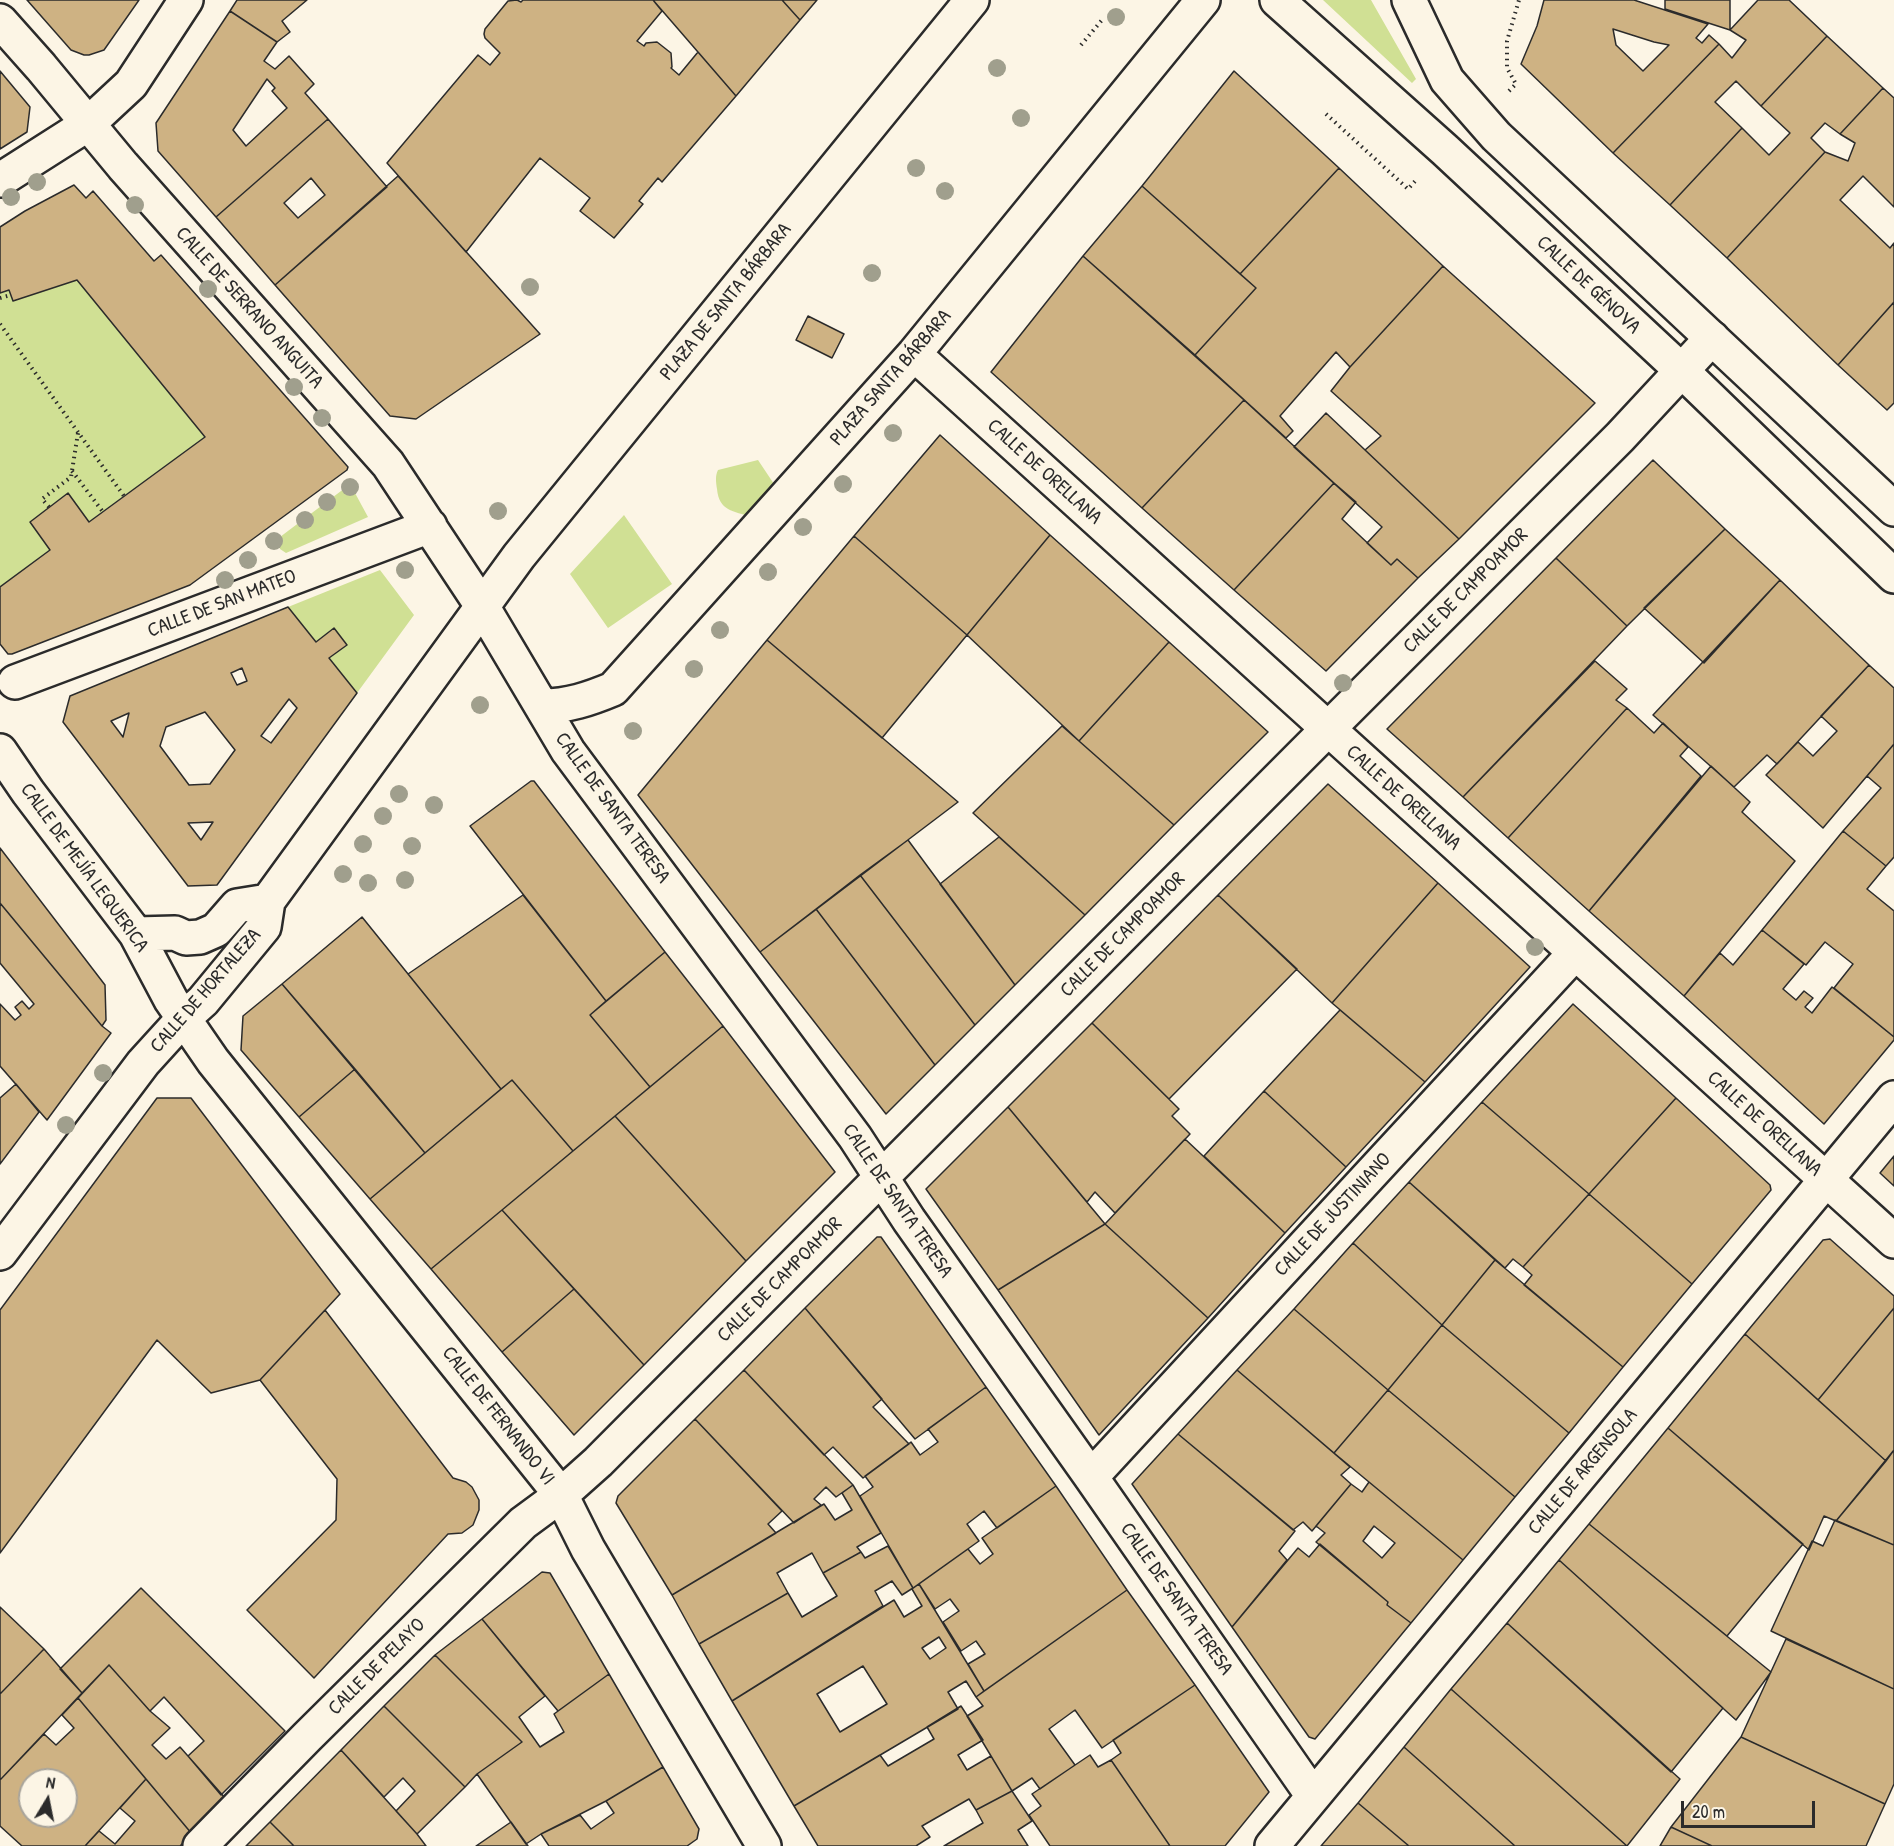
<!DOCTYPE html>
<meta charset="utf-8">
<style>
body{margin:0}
#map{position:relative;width:1894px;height:1846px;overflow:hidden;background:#fcf5e5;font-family:"Patrick Hand",sans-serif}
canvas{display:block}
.north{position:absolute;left:18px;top:1768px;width:60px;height:60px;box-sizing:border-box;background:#fcf5e5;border:2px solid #a8a49b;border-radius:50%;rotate:10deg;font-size:16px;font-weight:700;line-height:24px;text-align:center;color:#2b2b2b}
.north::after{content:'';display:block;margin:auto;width:21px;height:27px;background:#2b2b2b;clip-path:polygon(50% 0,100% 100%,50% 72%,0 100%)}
.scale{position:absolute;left:1681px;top:1801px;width:134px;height:27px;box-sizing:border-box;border:3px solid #2b2b2b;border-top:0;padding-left:8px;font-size:18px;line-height:21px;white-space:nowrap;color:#2b2b2b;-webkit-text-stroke:4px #fcf5e5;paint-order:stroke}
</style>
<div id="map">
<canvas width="1894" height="1846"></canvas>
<div class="north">N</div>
<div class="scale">20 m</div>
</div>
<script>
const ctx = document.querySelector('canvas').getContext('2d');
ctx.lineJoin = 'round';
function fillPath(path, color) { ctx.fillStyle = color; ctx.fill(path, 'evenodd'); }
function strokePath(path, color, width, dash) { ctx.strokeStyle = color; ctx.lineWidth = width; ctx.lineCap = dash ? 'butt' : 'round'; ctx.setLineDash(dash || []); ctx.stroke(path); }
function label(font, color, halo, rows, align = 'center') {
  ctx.font = font + ' "Patrick Hand",sans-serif'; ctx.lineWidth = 4.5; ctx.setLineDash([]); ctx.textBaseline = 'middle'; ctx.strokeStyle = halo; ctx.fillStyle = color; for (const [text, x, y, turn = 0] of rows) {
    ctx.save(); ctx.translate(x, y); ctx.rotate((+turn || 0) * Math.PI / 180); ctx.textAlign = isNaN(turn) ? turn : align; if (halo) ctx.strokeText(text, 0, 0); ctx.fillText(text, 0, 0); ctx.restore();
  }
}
fillPath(new Path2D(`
 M1323,0H1371L1416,79L1412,83Z
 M77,280L205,437L89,522L68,493L30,522L50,550L0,587V293L9,290L13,301Z
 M758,460L778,490L752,517C733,511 719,511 717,489C716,482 715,476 718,470Z
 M345,488L355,493L368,517L286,553L280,549L278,543L280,537Z
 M624,515L672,584L608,628L570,574Z
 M380,570L414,615L357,693L329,658L347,645L334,628L316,642L288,607Z`), '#d0e094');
const building = new Path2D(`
 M27,0H139L104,50L89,55H84L71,50Z
 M237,0H307L282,21L290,32L277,42L230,11Z
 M517,0L521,2L523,0H653L662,11L637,41L644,46L646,43L657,42L671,53L672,67L671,68L679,75L698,52L736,96L662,182L658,178L639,201L643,204L614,238L580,211L590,198L540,158L466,252L387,163L478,55L490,65L500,53L485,38L484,34L485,29L508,1Z
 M653,0H782L800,20L736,96Z
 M782,0H817L800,20Z
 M1544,0H1634L1708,24L1696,38L1702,43L1709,35L1719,44L1613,153L1521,64L1537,26ZM1613,29L1654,42L1669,45L1643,71L1616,45Z
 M1665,0H1730V30L1665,9Z
 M1758,0H1789L1827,36L1761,106L1736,81L1715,102L1742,128L1670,205L1613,153L1719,44L1732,58L1746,40L1730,30Z
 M230,11L277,42L264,61L275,69L289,56L314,84L305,93L328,119L216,217L158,151L156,123ZM267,79L275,88L272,91L287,108L246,146L233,130Z
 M1827,36L1883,88L1840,134L1825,123L1811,138L1825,152L1727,258L1670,205L1742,128L1769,155L1790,133L1761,106Z
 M0,71L30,107L27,132L0,149Z
 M1234,71L1339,168L1240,274L1142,186Z
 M1883,88L1894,98V207L1863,176L1840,200L1890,248L1894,243V302L1838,365L1727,258L1825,152L1848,161L1855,143L1840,134Z
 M328,119L387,187L275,285L216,217ZM311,178L325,195L298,218L284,203Z
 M1339,168L1443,266L1350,367L1336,352L1280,416L1293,431L1286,438L1195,355L1256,288L1240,274Z
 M398,176L540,334L416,419L390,416L275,285Z
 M74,185L86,198L93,191L154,261L161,255L348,467L347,470L190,585L12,654H8L0,644V587L50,550L30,522L68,493L89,522L205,437L77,280L13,301L9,290L0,293V227L25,211Z
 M1142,186L1256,288L1195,355L1083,256Z
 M1083,256L1244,400L1142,508L991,372Z
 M1443,266L1595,403L1459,539L1365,450L1381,436L1331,391L1350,367Z
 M1894,302V403L1887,410L1838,365Z
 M808,316L844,334L832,358L796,340Z
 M1244,400L1334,483L1234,590L1142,508Z
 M1326,413L1459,539L1418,578L1397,559L1391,565L1367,543L1382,527L1294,447Z
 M940,435L1050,535L967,635L854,536Z
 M1653,460L1725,529L1627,626L1556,558Z
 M1334,483L1356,502L1342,519L1391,565L1397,559L1418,578L1326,671L1234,590Z
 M1725,529L1780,580L1704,663L1644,608Z
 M1050,535L1169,642L1079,741L967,635Z
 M854,536L967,635L882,738L767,640Z
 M1556,558L1627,626L1463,797L1387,729Z
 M1780,580L1869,665L1777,764L1767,755L1734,787L1653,715Z
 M288,607L316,642L334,628L347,645L329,658L357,693L217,885L188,886L63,722L70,696ZM242,668L247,681L237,685L231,673ZM289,699L297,708L271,743L261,736ZM205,712L235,750L210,784L189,785L160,746L166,727ZM129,713L123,737L111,721ZM213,822L201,840L188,823Z
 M767,640L958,802L760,952L638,795Z
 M1169,642L1268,732L1174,825L1079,741Z
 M1595,661L1627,689L1616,700L1627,708L1508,838L1463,797Z
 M1869,665L1894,688V744L1823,828L1766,775L1798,742L1813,756L1837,731L1821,716Z
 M1627,708L1654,733L1663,723L1688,747L1680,756L1701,776L1589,911L1508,838Z
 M1062,726L1174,825L1085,915L973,813Z
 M1894,744V857L1886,866L1843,831L1881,788L1867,776Z
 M1711,766L1750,802L1742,812L1795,861L1684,996L1589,911Z
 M531,781H534L665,952L606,1001L470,826Z
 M1328,784L1438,883L1332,1003L1218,895Z
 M1843,831L1886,866L1867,889L1894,911V1037L1834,988L1853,964L1825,942L1806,965L1762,930Z
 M999,837L1085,915L1015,985L940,884Z
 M908,840L1015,985L975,1025L860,875Z
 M0,848L105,985L106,1020L102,1026L0,903Z
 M860,875L975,1025L935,1065L816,909Z
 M1438,883L1530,967L1425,1082L1332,1003Z
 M523,895L606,1001L590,1015L650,1087L573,1151L512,1080L501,1089L408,974Z
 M1218,895L1297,969L1169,1099L1092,1023Z
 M0,903L102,1026L111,1033L47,1120L0,1066V1004L15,1020L21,1015L15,1007L22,1001L29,1009L34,1004L0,963Z
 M816,909L935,1065L886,1114L760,952Z
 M362,917L501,1089L425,1153L282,984Z
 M1762,930L1804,964L1783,989L1796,1000L1804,991L1813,998L1805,1007L1812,1013L1832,987L1894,1037V1040L1824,1124L1684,996L1720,953L1733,965Z
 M665,952L723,1026L650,1087L590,1015Z
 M282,984L355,1069L299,1117L241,1050L243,1016Z
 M1573,1004L1676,1098L1589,1194L1482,1102Z
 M1340,1010L1425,1082L1346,1167L1264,1091Z
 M1092,1023L1179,1109L1172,1116L1190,1134L1115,1213L1095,1192L1087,1202L1008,1107Z
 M723,1026L835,1172L746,1261L615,1116Z
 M355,1069L425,1153L370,1199L299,1117Z
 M512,1080L573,1151L431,1269L370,1199Z
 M16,1084L39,1112L0,1164V1098Z
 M1264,1091L1346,1167L1285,1233L1204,1156Z
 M157,1098H191L340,1294L260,1380L211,1393L157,1340L0,1553V1310Z
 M1676,1098L1770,1185L1771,1190L1692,1284L1589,1194Z
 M1482,1102L1589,1194L1523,1267L1513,1259L1505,1268L1409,1182Z
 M1008,1107L1105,1224L998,1290L926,1189Z
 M615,1116L746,1261L644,1365L502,1210Z
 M1185,1139L1285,1233L1208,1318L1105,1224Z
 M1894,1156V1186L1880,1173Z
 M1409,1182L1495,1260L1442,1325L1353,1243Z
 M1589,1194L1692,1284L1623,1367L1524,1285L1532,1275L1523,1267Z
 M502,1210L574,1289L502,1352L431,1269Z
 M1105,1224L1208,1318L1099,1435L998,1290Z
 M877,1237H881L986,1387L915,1439L805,1308Z
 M1830,1239L1894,1296V1308L1818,1400L1745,1334L1823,1240Z
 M1353,1243L1442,1325L1388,1390L1294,1309Z
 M1495,1260L1623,1367L1569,1433L1442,1325Z
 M574,1289L644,1365L574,1435L502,1352Z
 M805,1308L882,1399L873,1407L909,1444L863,1478L833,1447L824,1455L744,1370Z
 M1894,1308V1450L1886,1461L1818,1400Z
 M1294,1309L1388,1390L1334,1453L1237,1370Z
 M325,1310L453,1478L466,1482L472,1487L479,1500V1510L473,1525L462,1533L448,1534L314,1678L247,1610L336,1520L337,1479L260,1380Z
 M1442,1325L1569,1433L1515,1497L1388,1390Z
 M1745,1334L1886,1461L1836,1521L1824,1516L1809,1550L1668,1428Z
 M744,1370L853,1485L836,1497L826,1487L814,1499L821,1505L794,1523L695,1419Z
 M1237,1370L1350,1467L1341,1475L1351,1484L1312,1531L1303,1522L1293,1530L1178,1434Z
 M986,1387L1056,1486L997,1528L984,1511L967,1524L979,1541L913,1588L860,1496L873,1487L865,1476L911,1442L920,1455L938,1442L928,1429Z
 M1388,1390L1515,1497L1463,1560L1334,1453Z
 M695,1419L782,1511L768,1524L776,1533L672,1595L616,1503L618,1496Z
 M1668,1428L1803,1544L1727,1636L1589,1524Z
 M1178,1434L1295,1531L1279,1551L1287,1560L1232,1627L1132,1484Z
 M1894,1450V1545L1836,1521Z
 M1369,1482L1463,1560L1411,1623L1387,1605L1388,1602L1316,1542L1325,1533L1316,1526L1351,1484L1362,1492ZM1374,1526L1395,1543L1382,1558L1363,1541Z
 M853,1485L881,1533L857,1547L861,1552L823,1573L812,1553L777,1573L788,1593L699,1644L672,1595L824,1504L835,1520L852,1510L842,1493Z
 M1056,1486L1127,1590L984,1691L968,1664L985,1654L976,1641L961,1651L943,1622L959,1611L950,1599L935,1609L919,1584L968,1549L980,1564L993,1554L982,1538Z
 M1835,1520L1894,1545V1689L1771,1631L1812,1541L1823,1546Z
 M1589,1524L1771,1672L1736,1720L1559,1560Z
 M1320,1544L1388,1602L1387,1605L1411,1623L1315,1739L1309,1737L1232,1627L1298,1548L1309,1557Z
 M888,1546L913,1588L902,1595L892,1581L875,1591L883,1606L732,1701L699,1644L788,1593L802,1617L837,1596L823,1573L861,1552L865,1558Z
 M1559,1560L1723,1708L1671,1772L1507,1623Z
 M542,1572L550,1573L609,1674L558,1711L482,1619Z
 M919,1584L984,1691L976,1697L966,1681L948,1692L958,1709L794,1806L732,1701L894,1600L904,1617L922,1606L912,1589ZM939,1637L946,1648L930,1659L922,1648ZM863,1666L887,1704L840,1732L817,1694Z
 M141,1588L285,1731L221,1795L188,1756L204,1741L164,1697L150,1711L109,1665L82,1693L60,1669Z
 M1127,1590L1195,1685L1102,1748L1075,1710L1049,1729L1075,1765L1040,1789L1032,1778L1012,1791L967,1716L983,1706L976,1697Z
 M0,1607L44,1649L0,1694Z
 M482,1619L545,1696L519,1717L540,1747L564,1732L554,1714L609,1674L663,1767L606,1801L541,1834L526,1844L477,1774L522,1742L435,1655Z
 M1507,1623L1680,1779L1627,1846L1451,1689Z
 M1786,1639L1894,1689V1784L1885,1804L1741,1737Z
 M44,1649L82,1693L0,1780V1694Z
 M435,1655L522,1742L477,1774L465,1787L384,1706Z
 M109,1665L150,1711L170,1728L152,1745L166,1759L180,1747L226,1799L192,1834L78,1698Z
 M1195,1685L1269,1792L1225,1846H1170L1111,1760L1121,1753L1113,1740Z
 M1451,1689L1627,1846H1515L1404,1747Z
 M78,1698L146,1779L85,1846H22L0,1826V1780L44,1734L56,1745L74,1728L62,1715ZM30,1780H66V1816H30Z
 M384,1706L465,1787L417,1834L396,1811L415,1791L403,1778L384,1797L341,1750Z
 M961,1706L983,1740L958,1755L967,1770L991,1756L1012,1791L976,1810L969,1799L922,1826L930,1837L916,1846H818L794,1806L880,1755L888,1766L934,1739L927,1727Z
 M1741,1737L1885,1804L1866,1846H1712L1671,1827Z
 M1404,1747L1515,1846H1409L1358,1803Z
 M341,1750L417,1834L426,1846H294L270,1822Z
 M1090,1755L1098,1767L1111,1760L1170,1846H1050L1029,1815L1041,1806L1032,1794Z
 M663,1767L699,1829L697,1839L687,1846H549L541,1834L580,1815L591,1829L614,1813L606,1801Z
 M146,1779L192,1834L180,1846H85L99,1831L115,1844L135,1821L120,1808Z
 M1012,1791L1032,1821L1018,1830L1028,1846H944L983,1823L976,1810Z
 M1358,1803L1409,1846H1321Z
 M270,1822L294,1846H246Z
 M511,1822L528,1846H476Z
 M1671,1827L1712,1846H1660Z`);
fillPath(building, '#ceb283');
strokePath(building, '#2b2b2b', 1.5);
const minor = new Path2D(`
 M0,21L41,67L123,166L388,464L482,606L568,751L855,1137L909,1220L1091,1477L1313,1796
 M0,180L88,124L131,84L186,0
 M914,354L1894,1241
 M15,682L430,526
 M543,706C568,706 589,699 613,689L914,354L1203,0
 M0,751L28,792L136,934L171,1000L213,1061L561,1495L588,1549L764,1846
 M136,934L175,933L186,938L200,937L216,930L237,906L268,901
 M0,1253L143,1063L183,1019L203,1001L264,927L268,901L519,556L972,0
 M1091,1477L1575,953
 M200,1846L307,1737L523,1523L561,1495L598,1462L1305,752L1620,437L1712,338
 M1272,1846L1894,1098`);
const major = new Path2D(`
 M1277,0L1445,150L1682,371L1894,576
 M1409,0L1447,80L1496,136L1894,509`);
strokePath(minor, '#2b2b2b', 38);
strokePath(major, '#2b2b2b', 38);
strokePath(new Path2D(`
 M1081,45L1102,20
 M1509,91L1516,84L1507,68V41L1519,0
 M1326,114L1408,189L1417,179
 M0,298L11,295
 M0,324L124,496
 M72,471L103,512
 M49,507L42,499L71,477L78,433`), '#2b2b2b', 4, [1.5, 4.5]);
strokePath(minor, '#fcf5e5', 33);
strokePath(major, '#fcf5e5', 33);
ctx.fillStyle = '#a09f8d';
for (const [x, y] of [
 [1116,17],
 [997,68],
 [1021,118],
 [916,168],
 [37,182],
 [945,191],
 [11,197],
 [135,205],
 [872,273],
 [530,287],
 [208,289],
 [294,387],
 [322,418],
 [893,433],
 [843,484],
 [350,487],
 [327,502],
 [498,511],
 [305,520],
 [803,527],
 [274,541],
 [248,560],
 [405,570],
 [768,572],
 [225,580],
 [720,630],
 [694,669],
 [1343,683],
 [480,705],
 [633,731],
 [399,794],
 [434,805],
 [383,816],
 [363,844],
 [412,846],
 [343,874],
 [405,880],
 [368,883],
 [1535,947],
 [103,1073],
 [66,1125]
]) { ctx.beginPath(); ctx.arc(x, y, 9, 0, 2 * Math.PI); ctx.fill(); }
label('20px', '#2b2b2b', '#fcf5e5', [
 ["CALLE DE GÉNOVA",1588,285,43],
 ["PLAZA DE SANTA BÁRBARA",726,302,-51],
 ["CALLE DE SERRANO ANGUITA",249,308,48],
 ["PLAZA SANTA BÁRBARA",891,378,-49],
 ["CALLE DE ORELLANA",1044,472,42],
 ["CALLE DE CAMPOAMOR",1466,591,-45],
 ["CALLE DE SAN MATEO",222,604,-21],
 ["CALLE DE ORELLANA",1403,798,42],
 ["CALLE DE SANTA TERESA",612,808,54],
 ["CALLE DE MEJÍA LEQUERICA",84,868,54],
 ["CALLE DE CAMPOAMOR",1123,935,-45],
 ["CALLE DE HORTALEZA",206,991,-49],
 ["CALLE DE ORELLANA",1764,1124,42],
 ["CALLE DE SANTA TERESA",897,1201,56],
 ["CALLE DE JUSTINIANO",1333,1215,-47],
 ["CALLE DE CAMPOAMOR",780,1280,-45],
 ["CALLE DE FERNANDO VI",498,1416,52],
 ["CALLE DE ARGENSOLA",1583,1472,-50],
 ["CALLE DE SANTA TERESA",1176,1599,55],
 ["CALLE DE PELAYO",377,1667,-45]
]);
</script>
